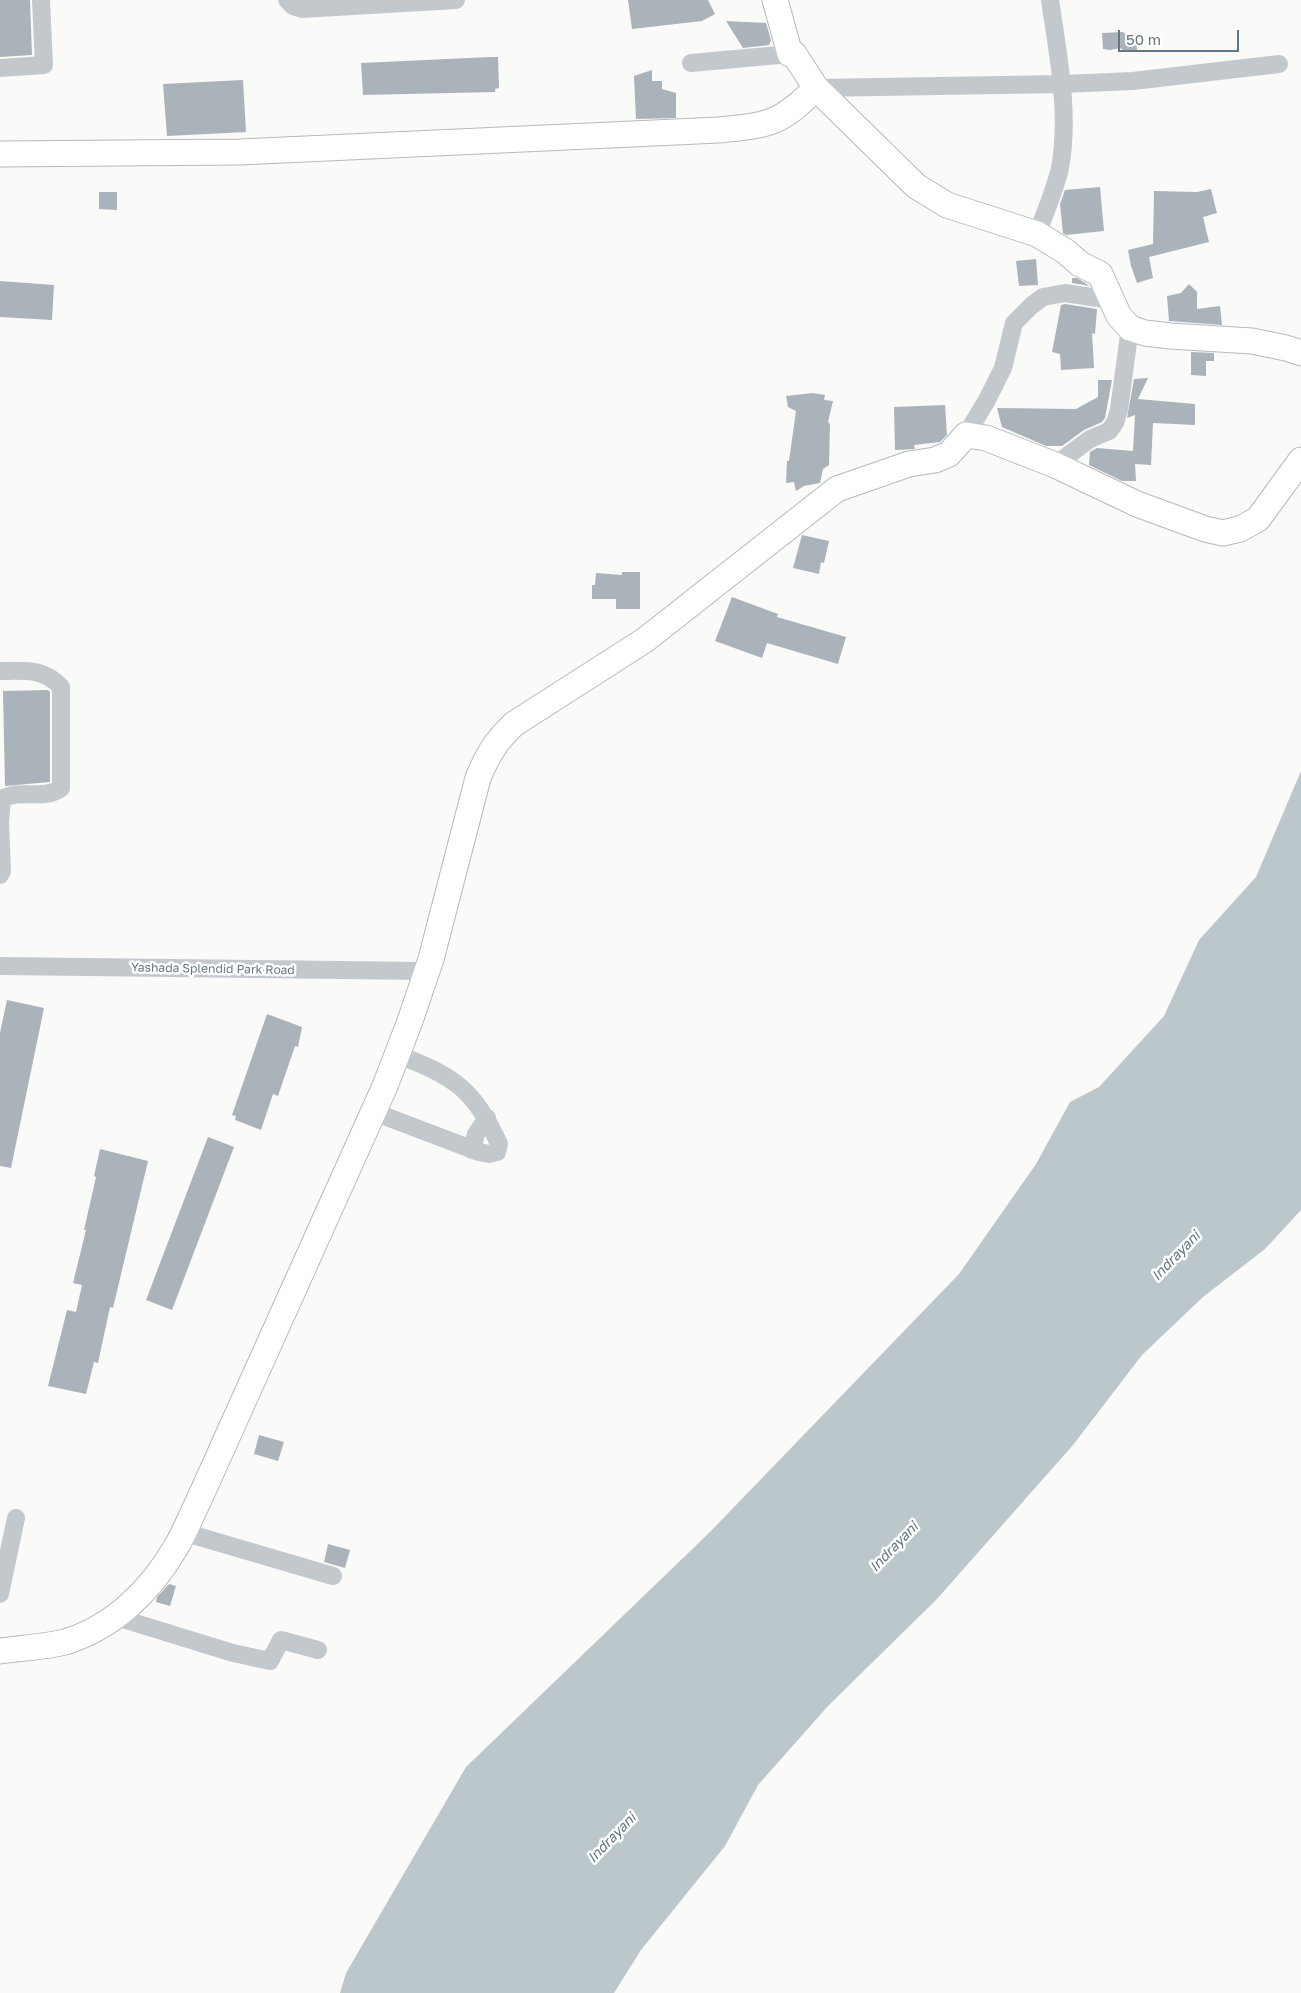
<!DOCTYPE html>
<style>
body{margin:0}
#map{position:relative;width:1301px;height:1993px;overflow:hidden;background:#fafaf8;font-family:"Golos Text",sans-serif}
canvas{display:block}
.scale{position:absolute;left:1118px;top:30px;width:121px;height:22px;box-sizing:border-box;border:2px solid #657683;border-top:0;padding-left:6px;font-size:15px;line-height:18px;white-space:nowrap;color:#657683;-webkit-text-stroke:4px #fff;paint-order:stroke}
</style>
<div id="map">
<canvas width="1301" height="1993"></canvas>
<div class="scale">50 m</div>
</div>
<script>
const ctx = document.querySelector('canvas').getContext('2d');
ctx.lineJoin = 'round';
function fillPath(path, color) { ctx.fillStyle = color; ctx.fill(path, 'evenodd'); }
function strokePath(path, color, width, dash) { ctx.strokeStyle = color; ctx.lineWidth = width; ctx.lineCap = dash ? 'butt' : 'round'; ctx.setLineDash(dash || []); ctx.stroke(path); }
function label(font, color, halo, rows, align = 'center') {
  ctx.font = font + ' "Golos Text",sans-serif'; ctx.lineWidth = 5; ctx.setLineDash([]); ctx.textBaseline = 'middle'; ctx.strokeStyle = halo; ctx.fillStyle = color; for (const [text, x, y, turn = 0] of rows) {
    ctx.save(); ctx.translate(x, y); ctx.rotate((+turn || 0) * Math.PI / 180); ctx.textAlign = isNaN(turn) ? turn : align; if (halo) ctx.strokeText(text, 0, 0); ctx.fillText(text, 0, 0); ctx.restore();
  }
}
fillPath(new Path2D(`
 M1301,771V1210L1265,1249L1203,1297L1142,1355L1073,1445L937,1599L828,1706L758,1785L725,1846L641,1950L614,1993H340L346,1973L466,1767L709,1533L959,1274L1036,1164L1070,1102L1099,1087L1164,1016L1199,940L1256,877Z`), '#bbc7cb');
fillPath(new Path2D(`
 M0,0H30L32,55L0,57Z
 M628,0H708L715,14L702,21L632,29Z
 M726,21L766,23L771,40L769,45L743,48Z
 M1123,32L1126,34L1136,33L1137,50L1125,51L1120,48L1110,50L1103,49L1102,33Z
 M490,57H498L499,88L495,89V92L363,95L361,63Z
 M652,70V81H662V89L676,93V118L636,119L634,76Z
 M243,80L246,132L167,136L163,84Z
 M1100,187L1104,231L1066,235L1063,233L1060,204L1065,190Z
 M1211,189L1217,213L1203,217L1209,242L1149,257L1153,278L1137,283L1131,266L1128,250L1153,244L1154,191L1197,192Z
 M99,192H117V210L99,209Z
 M1036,259L1038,285L1019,286L1016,261Z
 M1072,278H1077L1090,286L1072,283Z
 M0,281L54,285L52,320L0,317Z
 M1189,284L1197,292V309L1220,306L1222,325L1169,321L1167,296L1181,293Z
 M1065,304L1097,309L1095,334L1092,333L1094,368L1061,370L1060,354L1052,352L1061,305Z
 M1191,352L1214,353V361H1206V376L1191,375Z
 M1148,378L1138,399L1195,404V425L1153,423L1151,465L1135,464L1136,481H1122L1089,465L1090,452L1097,448L1133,451L1135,415L1127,418L1134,379Z
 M1098,380H1112L1105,418L1102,422L1084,430L1062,446H1046L1002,427L997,408L1076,409L1098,397Z
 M813,393L825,395L824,400L833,401L828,422L830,424L829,465L823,469L820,483L804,486L796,491L794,482L786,483L787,461H789L796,411L788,407L786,396Z
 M945,405L947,435L940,442L914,445L915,449L895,450L894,407Z
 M802,535L829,541L824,563L821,562L819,574L793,568Z
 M622,572H640V609H616V599H592V585H595L596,573L622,575Z
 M732,597L778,614L777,617L846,637L838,664L767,643L762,658L715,641Z
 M48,690L50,692V782L5,786L3,691Z
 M7,1000L44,1008L11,1168L0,1166V1033Z
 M267,1014L302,1027L298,1047L295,1046L278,1096L273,1094L261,1130L235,1120L236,1116L232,1115Z
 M208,1137L234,1147L172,1310L146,1300Z
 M100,1149L148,1161L113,1308L110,1307L98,1363L94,1362L86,1394L48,1386L67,1310L76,1312L82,1285L73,1283L86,1230H84L96,1177L94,1176Z
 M259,1435L284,1442L278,1461L254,1454Z
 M328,1544L350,1550L345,1568L324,1562Z
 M169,1584L176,1586L170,1606L156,1602L157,1597Z`), '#aab3b9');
const secondary = new Path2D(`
 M775,0L790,54H794L816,88L916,186L947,205L1037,234L1065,251L1080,264L1100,274L1119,316L1130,328L1145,333L1170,336L1252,341L1286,348L1301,353
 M0,154L240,152L719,130C770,125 780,124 816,88
 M0,1651C21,1648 45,1647 65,1642C114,1627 151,1590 176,1547C185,1532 191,1516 198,1502L385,1086L410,1021L431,959L478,778C488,754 496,741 514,724L645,640L837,489L909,464L935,460L949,454L966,435L986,438L1055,465L1137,504L1205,529L1223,533L1240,529L1258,519L1301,460`);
strokePath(secondary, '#b3babf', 27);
strokePath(new Path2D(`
 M287,0L293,6L302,9L456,0
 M691,63L790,54
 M0,68L44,65L41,0
 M816,88L1063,84L1133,81L1279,64
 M1037,234C1045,213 1055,190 1060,168C1070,113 1058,55 1050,0
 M966,435L987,400L1003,368L1014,323L1031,306L1043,297L1065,293L1111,300
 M1055,465L1090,439L1109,431L1115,423L1119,409L1130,328
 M0,671C26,671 43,668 61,687V788C44,801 20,788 2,799L0,822L2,871L0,875
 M0,966L427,971
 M374,1112L479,1152L489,1154L497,1152L499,1144C475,1090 453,1075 398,1055
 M472,1150L476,1134L487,1118
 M183,1532L333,1576
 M0,1594L16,1518
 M116,1617L233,1653L270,1661L281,1640L318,1650`), '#c3c8cc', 18);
strokePath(secondary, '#fff', 25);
label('12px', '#657683', '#fff', [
 ["Yashada Splendid Park Road",213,969,1]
]);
label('italic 14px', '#60757c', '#fff', [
 ["Indrayani",1176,1256,-46],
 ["Indrayani",894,1547,-46],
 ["Indrayani",612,1838,-46]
]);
</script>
